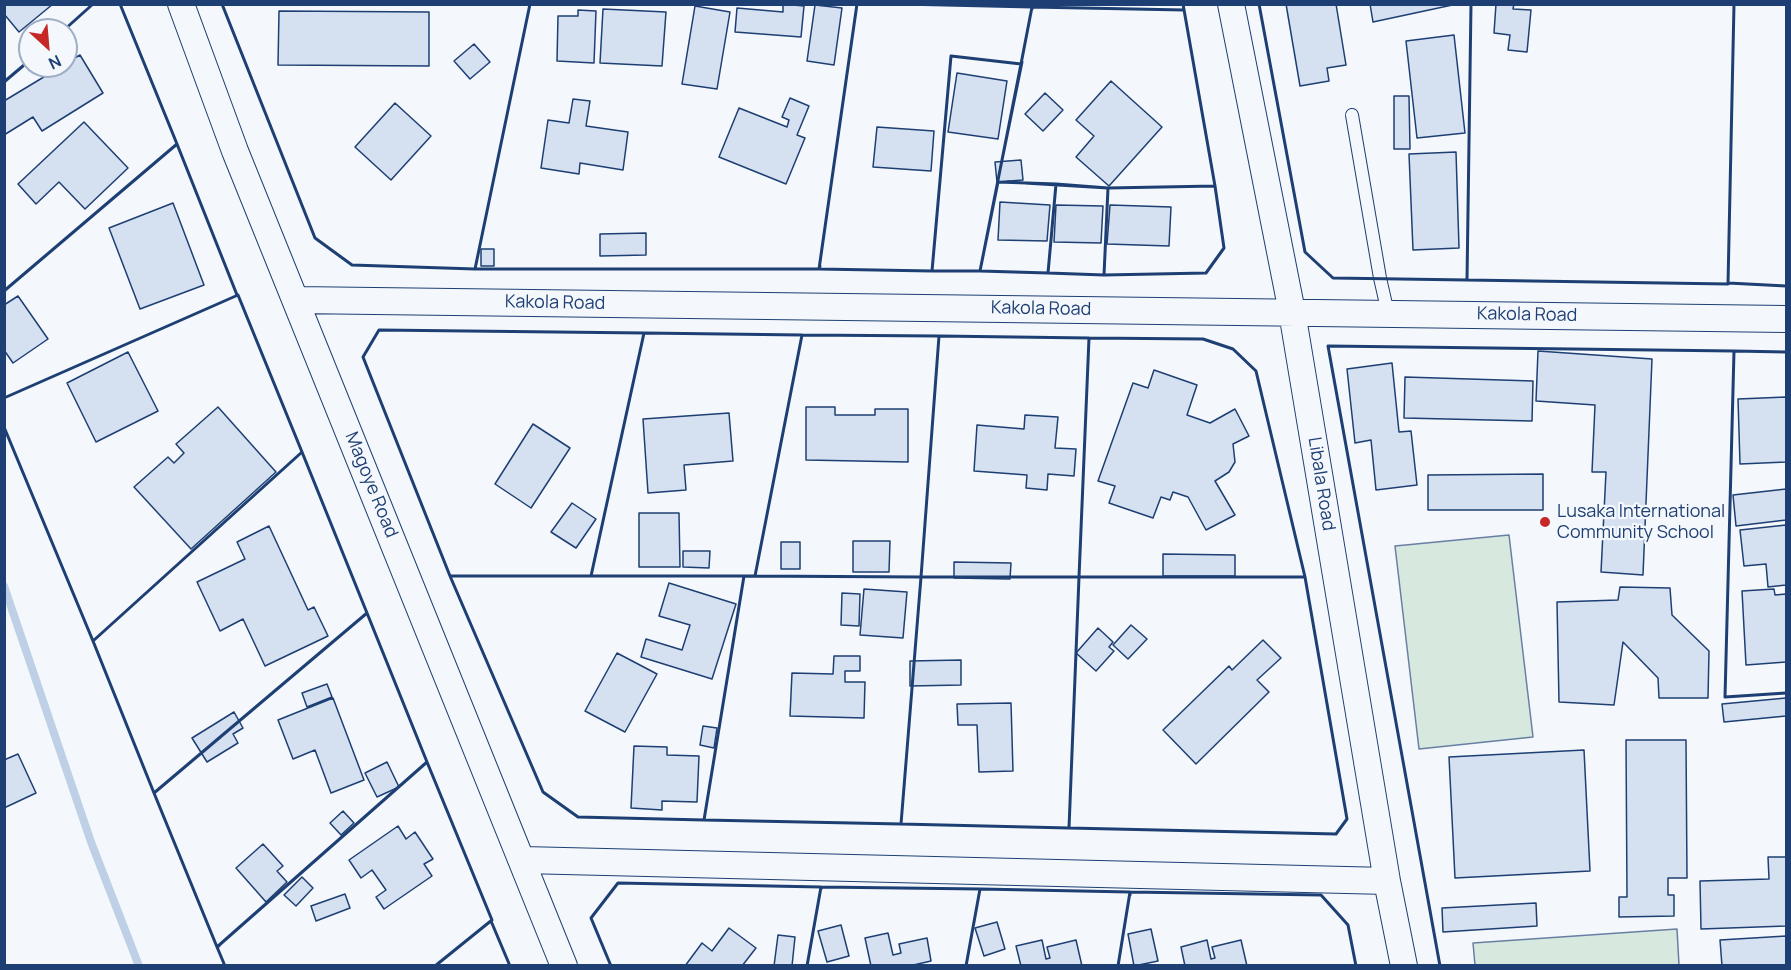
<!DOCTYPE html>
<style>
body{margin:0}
#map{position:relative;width:1791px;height:970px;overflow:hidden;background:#f4f7fb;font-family:Manrope,sans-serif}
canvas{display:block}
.frame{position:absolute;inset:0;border:6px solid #1d3f73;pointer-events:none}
.north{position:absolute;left:18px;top:18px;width:60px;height:60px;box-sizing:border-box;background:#f4f7fb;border:2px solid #9eadc5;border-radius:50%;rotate:154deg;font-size:16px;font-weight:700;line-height:24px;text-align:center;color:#1d3f73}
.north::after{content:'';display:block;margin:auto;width:21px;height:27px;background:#c62828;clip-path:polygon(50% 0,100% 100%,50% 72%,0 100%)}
</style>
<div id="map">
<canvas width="1791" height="970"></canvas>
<div class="frame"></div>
<div class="north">N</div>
</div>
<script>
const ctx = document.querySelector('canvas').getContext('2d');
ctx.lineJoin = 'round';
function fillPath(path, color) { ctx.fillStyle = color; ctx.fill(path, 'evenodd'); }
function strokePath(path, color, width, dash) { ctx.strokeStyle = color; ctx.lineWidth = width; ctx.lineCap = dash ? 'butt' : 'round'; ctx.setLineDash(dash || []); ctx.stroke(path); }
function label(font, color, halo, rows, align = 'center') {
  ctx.font = font + ' Manrope,sans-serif'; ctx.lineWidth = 4.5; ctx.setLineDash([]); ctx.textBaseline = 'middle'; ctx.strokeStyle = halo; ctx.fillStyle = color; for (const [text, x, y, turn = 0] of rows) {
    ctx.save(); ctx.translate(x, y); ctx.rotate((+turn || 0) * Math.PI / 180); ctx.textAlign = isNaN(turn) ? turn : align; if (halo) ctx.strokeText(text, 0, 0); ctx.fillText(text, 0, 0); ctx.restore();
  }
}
const green = new Path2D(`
 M1509,535L1533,737L1419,749L1395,546Z
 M1677,929L1679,965H1475L1473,943Z`);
fillPath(green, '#d7e8df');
strokePath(green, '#687fa3', 1.5);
strokePath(new Path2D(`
 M4,586L91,842L139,966`), '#bed0e5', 8);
const building = new Path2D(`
 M4,4H53L19,32L4,14Z
 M783,4L804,6L801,37L735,32L737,8L783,12Z
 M1286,4H1336L1346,65L1327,68L1329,81L1300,86Z
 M1370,4H1457L1373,22Z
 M1496,4H1514L1513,9L1531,10L1527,52L1508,50L1510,35L1494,33Z
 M815,5L842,8L834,65L807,61Z
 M695,6L730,12L717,89L682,84Z
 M603,9L666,12L662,66L600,63Z
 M578,10L596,11L594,63L557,61L558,16H578Z
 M279,11L429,12V66L278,65Z
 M1454,35L1465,133L1417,138L1406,41Z
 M474,44L490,62L470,79L454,61Z
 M80,55L103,93L42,131L33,117L4,135V101L62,66H66V63Z
 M957,73L1007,81L998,139L948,132Z
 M1111,81L1162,127L1109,186L1076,157L1094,136L1076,120Z
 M1045,93L1063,110L1043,131L1025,114Z
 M1394,96H1409L1410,149H1394Z
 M790,98L809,106L797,135L805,138L786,184L719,157L739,108L787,127L789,120L782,117Z
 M573,99L590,101L586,126L628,132L623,170L580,163L579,174L541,168L548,120L569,123Z
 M395,103L431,136L391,180L355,147Z
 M84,122L128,168L85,209L59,182L36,204L18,184Z
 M877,127L934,131L931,171L873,167Z
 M1456,152L1459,248L1413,250L1409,154Z
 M1021,160L1023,180L997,182L995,162Z
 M1000,202L1050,205L1047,241L998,240Z
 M173,203L204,285L140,309L109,228Z
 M1056,205L1103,206L1101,243L1054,242Z
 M1110,205L1171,207L1169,246L1107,244Z
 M646,233V255L600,256V234Z
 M481,249H494V266H481Z
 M18,296L48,339L13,363L4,350V305Z
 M1538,351L1652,359L1643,575L1601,572L1606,472H1592L1595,405L1536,401Z
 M128,352L158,411L96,442L67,383Z
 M1392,363L1399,432L1411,431L1417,485L1376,490L1371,440L1355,443L1347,369Z
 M1154,370L1197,385L1187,415L1210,423L1235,409L1249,436L1233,444L1235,462L1229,472L1215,481L1235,515L1206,530L1188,497L1173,492L1170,500L1161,497L1153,518L1109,503L1115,486L1098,481L1133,383L1148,388Z
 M1405,377L1533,381L1532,421L1404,418Z
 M1786,397V462L1740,464L1738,399Z
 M218,407L276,472L191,549L134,487L168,457L174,463L184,453L176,444Z
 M806,407H835V415H875V409H908V462L806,460Z
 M729,413L733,461L684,465L686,490L648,493L643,419Z
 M1025,415L1058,417L1055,448L1076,449L1074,476L1048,474L1047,490L1026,488L1027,475L974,471L977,425L1024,429Z
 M533,424L570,448L531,508L495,484Z
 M1543,474V510H1428V475Z
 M1786,489V520L1736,526L1733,495Z
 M572,503L596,519L576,548L551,532Z
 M639,513H679L680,567H639Z
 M1786,525V585L1768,587L1766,564L1744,566L1740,530Z
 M269,526L308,610L314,607L328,636L265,666L243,619L220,631L197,582L245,559L237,542Z
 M853,541H890L889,572H853Z
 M781,542H800V569H781Z
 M683,551H710L709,568L683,567Z
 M1163,554L1235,555V576H1163Z
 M954,562L1011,563L1010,579L954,578Z
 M669,583L736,604L712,679L641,657L646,639L682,650L690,625L659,616Z
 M1620,587L1670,588L1672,615L1709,651L1708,698H1659L1658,678L1623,642L1614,705L1559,702L1557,602L1618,600Z
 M864,589L907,592L903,638L860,635Z
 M1774,589L1775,595L1786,594V662L1746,665L1742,591Z
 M842,593L860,594L859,626L841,625Z
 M1131,625L1147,639L1128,659L1113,645Z
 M1098,628L1113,642L1109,647L1114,651L1096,671L1076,653Z
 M1263,640L1281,658L1257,680L1269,692L1196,764L1163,730L1229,666L1232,670Z
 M617,653L657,674L625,732L585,711Z
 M834,656H860V671H845V682H865L864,718L790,716L792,673L833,674Z
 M961,660V685L910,686V661Z
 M327,684L332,697L307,707L302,693Z
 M333,698L364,780L331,793L315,750L293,759L278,720Z
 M1786,698V716L1724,722L1722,704Z
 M1011,703L1013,771L979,772L977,725H958L957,704Z
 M234,712L243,728L233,734L238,743L207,762L192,738Z
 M703,726L717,728L714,748L700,745Z
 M1626,740H1686L1687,878H1668V895H1674V916L1619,917V897H1627Z
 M634,746L667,747V755L699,756L697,802L662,801V810L631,808Z
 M1584,750L1590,871L1455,878L1449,757Z
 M18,754L36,793L4,808V760Z
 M387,762L399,787L377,797L365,773Z
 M343,811L354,823L341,835L330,823Z
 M398,826L406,839L415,832L433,859L424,864L432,876L384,909L376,897L386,890L372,870L361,878L349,860Z
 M263,844L283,866L277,871L287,882L266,902L236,868Z
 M1768,857H1786V926L1701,929L1700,881L1769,879Z
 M302,877L313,888L296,906L284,895Z
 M345,894L350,908L316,921L311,906Z
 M1536,903L1537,926L1443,932L1442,908Z
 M997,922L1005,949L984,956L975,928Z
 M841,925L849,956L827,962L818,931Z
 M729,928L756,948L742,966H685L702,943L712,951Z
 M1151,929L1158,961L1134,966L1128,934Z
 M888,933L893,955L901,953L899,944L927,938L931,961L909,966H871L865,938Z
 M778,935L795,937L792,966H774Z
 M1786,936V966H1722L1720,940Z
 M1042,940L1046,959L1050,958L1047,947L1076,940L1082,966H1021L1016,946Z
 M1207,940L1211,959L1215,958L1212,947L1241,940L1247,966H1185L1181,947Z`);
fillPath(building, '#d5e0f0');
strokePath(building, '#1d3f73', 1.5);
const service = new Path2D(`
 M1352,115L1380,278L1388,313`);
const minor = new Path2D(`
 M181,4L235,151L564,966
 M1231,4L1292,312L1387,881L1404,966
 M296,300L1786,319
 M523,860L1387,881`);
strokePath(service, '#1d3f73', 14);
strokePath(minor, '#1d3f73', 28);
strokePath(service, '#f4f7fb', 12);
strokePath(minor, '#f4f7fb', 26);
strokePath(new Path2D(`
 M120,4L177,144L175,146
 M222,4L315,238L352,265L475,269
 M530,4L475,269H819L857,4
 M1259,4L1305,252L1333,278L1467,280V277
 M1471,4L1467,280L1728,284L1734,4
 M1032,9V7L1184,10
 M64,30L93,4
 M951,56L1021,64L980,271H932Z
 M4,82L30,60
 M1001,165L1022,62
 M998,182L1056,184L1048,273L980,271Z
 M1008,182L1108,188L1215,186L1183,4
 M1056,184L1108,188L1104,275L1048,273Z
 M1215,186L1224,248L1206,273L1104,275L1108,188Z
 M820,266L819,269L932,271L951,56L1021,64L1032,7L901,4
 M1728,283L1786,286
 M4,291L177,144L237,295
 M379,330L644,333L591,576H450L363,357Z
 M644,333L802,335L755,576H591Z
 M802,335L939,336L921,577L755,576Z
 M939,336L1089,338L1079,577H921Z
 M1089,338L1203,339L1233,349L1256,371L1305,577H1079Z
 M1734,353V351L1786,352
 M4,398L238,295L302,452L93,641L4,427
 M302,452L367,613L154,793L93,641Z
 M450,576H744L704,820L578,817L543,792Z
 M744,576L921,577L901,824L704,820Z
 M921,577H1079L1069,828L901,824Z
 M1079,577H1305L1347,819L1336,834L1069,828Z
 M367,613L427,762L217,947L154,793Z
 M426,763L427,762L492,920L435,966
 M821,889V887L980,889L966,966
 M980,889L1130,892V895
 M491,921L510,966
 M219,946L217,947L225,966
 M611,966L591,918L618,883L821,887L807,966
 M1118,966L1130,892L1321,895L1348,925L1356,966
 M1440,966L1328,346L1734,351L1725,697L1786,693`), '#1d3f73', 3);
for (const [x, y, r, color] of [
 [1545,522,6,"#c62828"]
]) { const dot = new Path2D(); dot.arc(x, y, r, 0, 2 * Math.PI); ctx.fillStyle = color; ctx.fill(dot); strokePath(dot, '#f4f7fb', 2); }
label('18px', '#1d3f73', '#f4f7fb', [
 ["Kakola Road",555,303,1],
 ["Kakola Road",1041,309,1],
 ["Kakola Road",1527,315,1],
 ["Libala Road",1321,484,81],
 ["Magoye Road",371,485,68]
]);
label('18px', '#1d3f73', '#f4f7fb', [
 ["Lusaka International",1557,512],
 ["Community School",1557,533]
], 'left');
</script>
